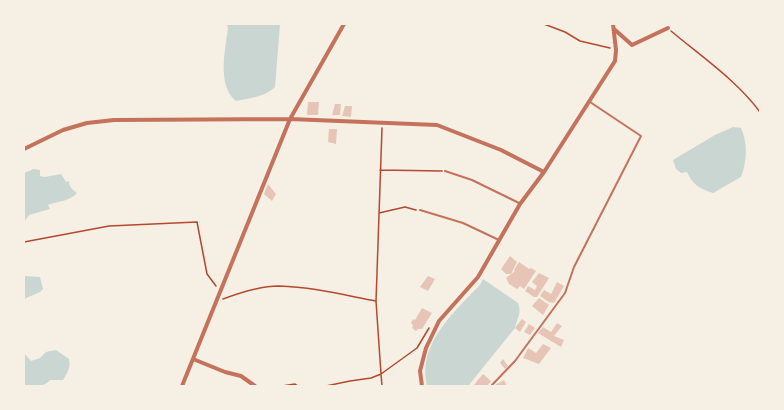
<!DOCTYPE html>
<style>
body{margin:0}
#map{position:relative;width:784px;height:410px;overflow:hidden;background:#f6efe4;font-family:"DM Sans",sans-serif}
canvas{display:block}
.frame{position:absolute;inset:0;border:25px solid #f6efe4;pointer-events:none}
</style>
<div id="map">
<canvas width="784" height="410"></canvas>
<div class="frame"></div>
</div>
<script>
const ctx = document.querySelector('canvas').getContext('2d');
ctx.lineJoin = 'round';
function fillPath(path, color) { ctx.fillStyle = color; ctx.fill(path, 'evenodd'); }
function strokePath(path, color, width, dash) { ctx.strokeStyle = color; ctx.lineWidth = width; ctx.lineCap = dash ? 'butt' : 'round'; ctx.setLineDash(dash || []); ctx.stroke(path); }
fillPath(new Path2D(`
 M227,24L248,25L249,24H280L275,87C265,97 249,98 236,101C217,86 225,50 228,29Z
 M733,127L741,128C748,144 747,161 741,177L713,193C700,189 693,185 687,172L681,173L676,169L673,160L715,135Z
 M34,169L40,170V176L45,177L61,174L66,182L69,181C69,186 72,190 77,193C69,202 57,201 48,205L50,209L29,215L24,222V173Z
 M24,276L40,277L43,289L40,292L24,299Z
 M483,279L518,303C522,314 517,318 515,328L468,386H427C417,344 454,312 480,285Z
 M56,350L69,359C71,368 67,373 63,380H50C43,388 34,386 24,386V353L31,361L40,358L46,352Z`), '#c9d6d2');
fillPath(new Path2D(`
 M308,102H319L318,115H307Z
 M335,104H341L340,115H332Z
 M345,106H352L351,117L342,116Z
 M329,129H337L336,144L328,142Z
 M268,184L276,194L272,201L264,194Z
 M510,256L517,262L511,274H506L501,269Z
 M519,262L529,269L531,268L536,271L524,289L520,286L517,289L509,284L506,278L515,271L514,270Z
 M539,273L549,278L537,297H534L525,291L528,286L535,290L537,286L532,282Z
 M428,276L435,279L428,291L420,287Z
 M557,282L564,286L554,303L549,302L540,296L544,290L551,294Z
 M539,298L549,305L543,315L532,306Z
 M422,308L432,313L422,329H418L416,331L412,328L413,325L411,323L413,319L415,320Z
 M522,319L526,322L520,332L515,328Z
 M557,323L562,326L554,336L564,340L561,347L538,333L543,327L551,332Z
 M529,324L535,328L530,335L524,332Z
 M543,344L551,348L539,364L523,358L528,348L536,353Z
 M503,359L508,366L505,369L500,363Z
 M483,374L491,381L487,386H473Z
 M504,380L507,386H493Z`), '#e6c5b7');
strokePath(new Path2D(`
 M544,24L565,32L580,41L610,48
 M671,31C702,57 736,80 760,112
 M382,128L376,301L381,374L382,386
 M380,170L442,171
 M379,213L405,207L416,210
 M24,242L109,226L197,222L207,274L216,286
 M223,299C239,293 262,286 279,286C312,287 344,295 376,301
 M282,386L295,384L298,386
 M326,386L350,381L371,378L381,374L417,348L429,328`), '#b5482f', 1.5);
strokePath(new Path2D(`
 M445,171L472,180L519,203
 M420,210L463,223L499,240
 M491,386L515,361L565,293L574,267L641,136L590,102`), '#c5725c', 2);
strokePath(new Path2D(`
 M614,29L632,45L668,28
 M24,149L63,130L87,123L114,120L290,119L437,125L501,150L544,172
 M193,359L225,372L241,376L255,386
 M182,386L290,119L344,24
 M422,386L420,371L426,348L439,321L478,277L520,204L544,172L615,61L616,50L613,24`), '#c5725c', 4);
</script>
